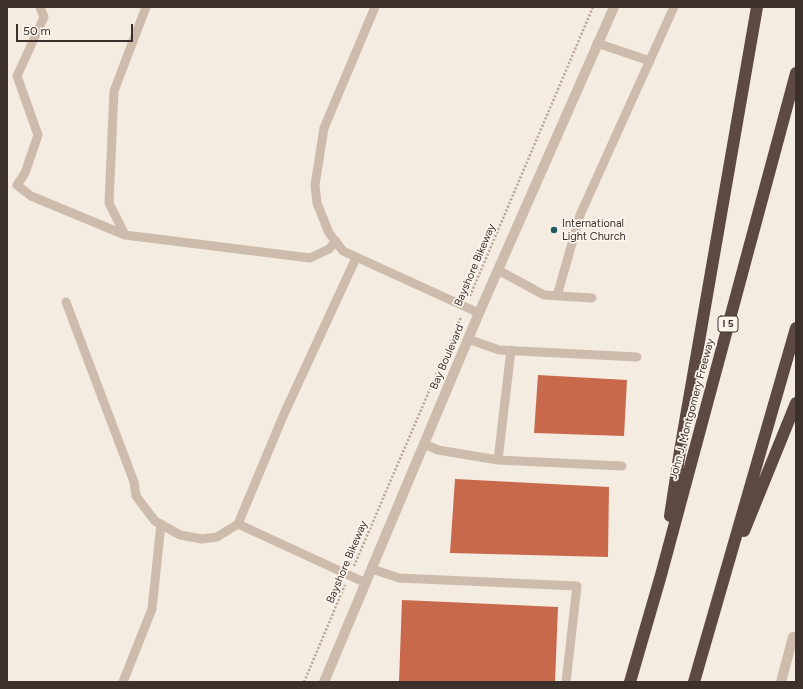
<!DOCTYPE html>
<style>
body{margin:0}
#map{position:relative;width:803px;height:689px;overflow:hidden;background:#f4ebe1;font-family:Figtree,sans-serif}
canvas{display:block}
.frame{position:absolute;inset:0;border:8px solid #3b302b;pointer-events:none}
.scale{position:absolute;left:16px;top:24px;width:117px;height:18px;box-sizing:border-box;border:2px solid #3b302b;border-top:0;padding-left:5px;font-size:12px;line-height:14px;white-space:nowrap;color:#3b302b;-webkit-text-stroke:3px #fbf5ee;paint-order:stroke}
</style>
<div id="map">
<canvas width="803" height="689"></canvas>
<div class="frame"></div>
<div class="scale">50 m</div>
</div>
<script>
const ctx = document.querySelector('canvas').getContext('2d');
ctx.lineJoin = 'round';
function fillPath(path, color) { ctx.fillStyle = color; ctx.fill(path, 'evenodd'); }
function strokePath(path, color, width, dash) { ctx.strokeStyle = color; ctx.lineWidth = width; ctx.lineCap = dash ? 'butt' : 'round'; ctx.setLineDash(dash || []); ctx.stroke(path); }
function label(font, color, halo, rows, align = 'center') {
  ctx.font = font + ' Figtree,sans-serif'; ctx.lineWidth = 3.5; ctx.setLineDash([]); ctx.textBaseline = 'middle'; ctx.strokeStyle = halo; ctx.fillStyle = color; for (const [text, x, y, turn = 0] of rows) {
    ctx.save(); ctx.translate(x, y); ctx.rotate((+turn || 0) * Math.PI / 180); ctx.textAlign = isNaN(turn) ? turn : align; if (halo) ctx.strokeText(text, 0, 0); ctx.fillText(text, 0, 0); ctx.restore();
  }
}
fillPath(new Path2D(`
 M538,375L627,380L624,436L534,433Z
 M455,479L609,487L608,557L450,553Z
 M402,600L558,607L555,682H399Z`), '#c8694b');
strokePath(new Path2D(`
 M470,296L593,7
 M354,566L461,317
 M304,682L345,585`), '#b9a596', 2.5, [2, 2]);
strokePath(new Path2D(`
 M40,7L44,17L17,76L38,135L25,173L17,185L31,196L125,235L310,258L329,249L336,241
 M375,7L324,128L315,185L317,203L329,233L343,251L479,313
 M597,43L650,61
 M125,235L109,203L114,91L146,7
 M498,270L544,295L592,298
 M557,296L580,215L674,7
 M66,302L134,482L136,496L155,521L180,535L202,539L217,537L238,524L284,414L356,258
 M468,339L499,350L637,357
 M511,350L498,460L622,466
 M424,444L438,450L498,460
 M238,524L366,583
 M372,569L399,578L577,586L566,682
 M123,682L152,609L161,524`), '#cdbbac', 9);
strokePath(new Path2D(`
 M781,682L793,637H796`), '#cdbbac', 10);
strokePath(new Path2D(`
 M324,682L479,313L614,7`), '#cdbbac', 10);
strokePath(new Path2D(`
 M670,516L680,451L757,7
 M744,531L796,403
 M630,682L661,575L796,73
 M694,682L796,328`), '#5c4a42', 12);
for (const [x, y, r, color] of [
 [554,230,4,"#1f5a5e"]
]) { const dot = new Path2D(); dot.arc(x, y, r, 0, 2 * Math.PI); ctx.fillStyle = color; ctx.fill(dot); strokePath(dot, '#fbf5ee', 1.5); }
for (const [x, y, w] of [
 [728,324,20]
]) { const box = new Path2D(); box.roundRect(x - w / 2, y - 8, w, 16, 3); ctx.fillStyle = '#fbf5ee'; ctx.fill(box); strokePath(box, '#3b302b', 1); }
label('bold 10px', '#3b302b', null, [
 ["I 5",728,324]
]);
label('11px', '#3b302b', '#fbf5ee', [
 ["International",562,224],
 ["Light Church",562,237]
], 'left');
label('11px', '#3b302b', '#fbf5ee', [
 ["Bayshore Bikeway",475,265,-67],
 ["Bay Boulevard",447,357,-67],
 ["John J. Montgomery Freeway",692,409,-75],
 ["Bayshore Bikeway",347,562,-67]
]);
</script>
